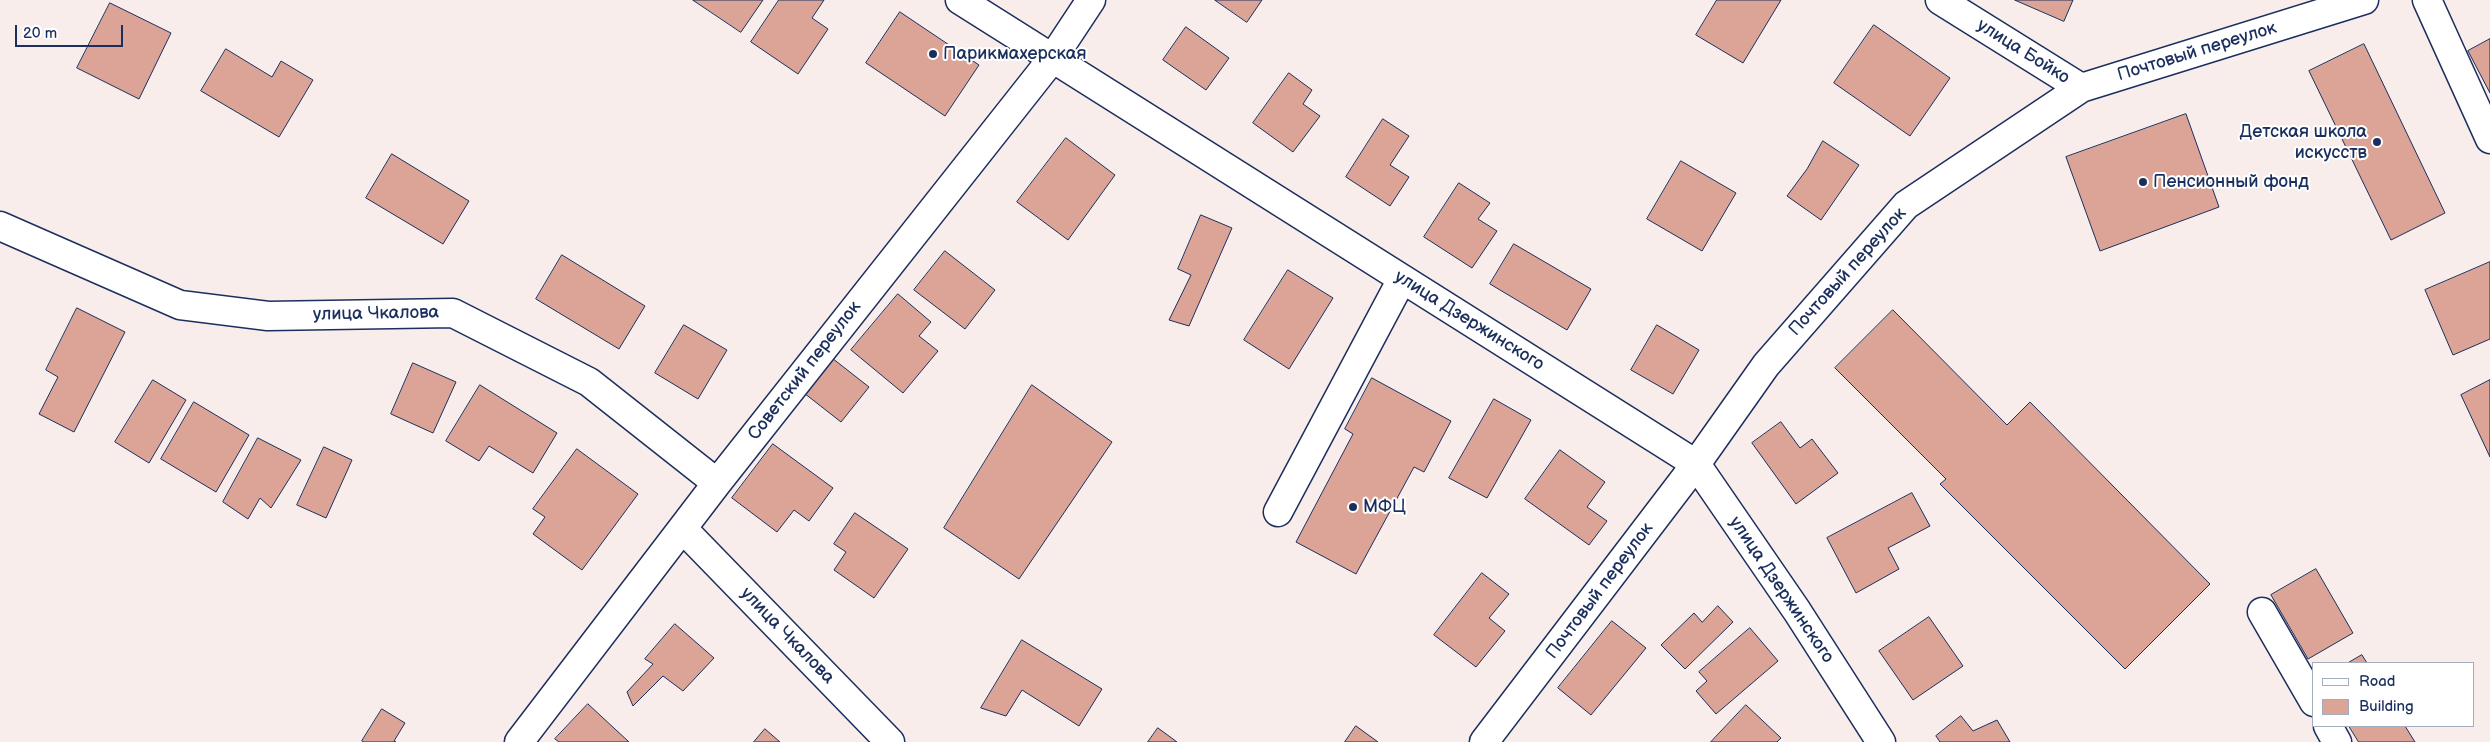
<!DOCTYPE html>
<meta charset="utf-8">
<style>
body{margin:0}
#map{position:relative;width:2490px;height:742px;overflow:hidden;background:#f8edea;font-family:"Balsamiq Sans",sans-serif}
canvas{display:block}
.legend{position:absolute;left:2312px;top:662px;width:162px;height:65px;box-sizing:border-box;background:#fff;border:1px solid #a4acbf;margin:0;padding:6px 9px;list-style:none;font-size:15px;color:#1b2f5e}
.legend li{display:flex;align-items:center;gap:10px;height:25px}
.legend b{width:25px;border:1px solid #a4acbf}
.scale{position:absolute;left:15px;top:25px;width:108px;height:22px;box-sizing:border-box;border:2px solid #1b2f5e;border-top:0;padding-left:6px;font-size:15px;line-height:18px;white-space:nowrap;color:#1b2f5e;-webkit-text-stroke:4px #fff;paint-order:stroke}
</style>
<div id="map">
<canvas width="2490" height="742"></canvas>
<ul class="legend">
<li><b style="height:6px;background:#fff"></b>Road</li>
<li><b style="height:14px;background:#dca496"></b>Building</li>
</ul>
<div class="scale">20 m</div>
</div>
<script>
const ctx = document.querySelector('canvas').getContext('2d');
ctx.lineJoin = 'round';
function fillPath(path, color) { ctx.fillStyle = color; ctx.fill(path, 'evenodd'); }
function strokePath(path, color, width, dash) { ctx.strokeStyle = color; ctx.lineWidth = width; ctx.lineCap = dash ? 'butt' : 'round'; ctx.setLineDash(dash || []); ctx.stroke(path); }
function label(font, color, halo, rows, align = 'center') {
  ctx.font = font + ' "Balsamiq Sans",sans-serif'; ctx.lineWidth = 4; ctx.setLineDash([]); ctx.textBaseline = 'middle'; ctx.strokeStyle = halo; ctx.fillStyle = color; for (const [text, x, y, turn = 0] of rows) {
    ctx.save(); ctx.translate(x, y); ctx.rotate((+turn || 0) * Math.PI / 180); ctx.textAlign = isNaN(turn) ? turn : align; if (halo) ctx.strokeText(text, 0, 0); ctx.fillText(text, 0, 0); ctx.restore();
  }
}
const building = new Path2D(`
 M693,0H763L741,32Z
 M779,0H824L812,18L828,29L798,74L751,42Z
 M1215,0H1262L1247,22Z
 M1717,0H1781L1743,63L1696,35Z
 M2015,0H2073L2064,21Z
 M110,3L171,33L139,99L77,68Z
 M900,12L979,65L945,116L866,63Z
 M1874,25L1950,78L1910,136L1834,83Z
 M1186,27L1229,58L1206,90L1163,60Z
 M2490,39V93L2468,51Z
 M2364,44L2445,213L2391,240L2309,71Z
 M226,49L272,77L281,61L313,80L279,137L201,91Z
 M1289,73L1312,90L1303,104L1320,116L1293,152L1253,123Z
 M2186,114L2219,207L2100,251L2066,157Z
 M1383,119L1409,136L1390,165L1409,177L1390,206L1346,177Z
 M1066,138L1115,175L1068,240L1017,202Z
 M1823,141L1859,165L1821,220L1787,196L1807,169Z
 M392,154L469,201L443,244L366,198Z
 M1681,161L1736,193L1702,251L1647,219Z
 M1459,183L1490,203L1478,219L1497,231L1472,268L1424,237Z
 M1201,215L1232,228L1189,326L1169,320L1191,275L1178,269Z
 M1514,244L1591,289L1567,330L1490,284Z
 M945,251L995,290L965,329L914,290Z
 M562,255L645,306L619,349L536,299Z
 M2490,262V339L2453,355L2425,290Z
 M1288,270L1333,298L1289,369L1244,340Z
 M898,294L931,322L919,336L938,351L903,393L851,350Z
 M77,308L125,332L74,432L39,414L58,377L46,370Z
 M1893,310L2007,425L2030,402L2210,584L2125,669L1940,484L1946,479L1835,368Z
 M684,325L727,350L698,399L655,373Z
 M1657,325L1699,350L1673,394L1631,370Z
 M832,358L869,387L841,422L804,393Z
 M413,363L456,382L433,433L391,414Z
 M1372,378L1451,421L1424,472L1414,467L1356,574L1296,542L1353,434L1345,429Z
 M153,380L186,400L149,463L115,442Z
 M2490,380V457L2461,395Z
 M480,385L557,433L533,473L489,446L479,461L446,441Z
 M1032,385L1112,442L1019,579L944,528Z
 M1494,399L1531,420L1487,498L1449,478Z
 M194,402L249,435L216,492L161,459Z
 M1781,422L1800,448L1812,439L1838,473L1796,504L1752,443Z
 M258,438L301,460L271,508L260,498L248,519L223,502Z
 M773,444L833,488L809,521L794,510L777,532L732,498Z
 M324,447L352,460L326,518L297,505Z
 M577,449L638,494L582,570L533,534L545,517L533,509Z
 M1560,450L1605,482L1587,507L1607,521L1589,545L1525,499Z
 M1912,493L1930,526L1888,548L1899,569L1856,593L1827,538Z
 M855,513L908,549L874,598L834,570L846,552L834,544Z
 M2316,569L2353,633L2308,659L2271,595Z
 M1482,573L1509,594L1489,618L1505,631L1476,667L1434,635Z
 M1718,606L1733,622L1685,669L1661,645L1694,613L1702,622Z
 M1929,617L1963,666L1913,700L1879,651Z
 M1612,621L1646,648L1591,715L1558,688Z
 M675,624L714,658L683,691L663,676L633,706L627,692L653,664L645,659Z
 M1750,628L1778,661L1716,714L1696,691L1707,681L1699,672Z
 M1022,640L1102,689L1079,726L1022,690L1006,716L981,708Z
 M2362,655L2367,663H2348Z
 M588,704L629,742H559L555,739Z
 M1746,705L1781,738L1777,742H1711Z
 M382,709L405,723L394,741L396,742H364L362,741Z
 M1961,716L1973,731L1997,720L2010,742H1940L1936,736Z
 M1356,726L1378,742H1345Z
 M2349,726H2405L2415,742H2359Z
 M1158,728L1177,742H1148Z
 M765,729L780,742H754Z`);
fillPath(building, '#dca496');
strokePath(building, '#1b2f5e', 1);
const minor = new Path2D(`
 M960,0L1696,464L1797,611L1881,742
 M1940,0L2081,88
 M2427,0L2490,139
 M0,226L180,305L268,316L453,313L589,382L717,483
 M1278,512L1402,279
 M683,529L890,742
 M2262,612L2314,702
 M2328,726L2337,742
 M519,742L717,483L1052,59L1091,0
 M1484,742L1696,464L1766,365L1906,205L2081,88L2364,0`);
strokePath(minor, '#1b2f5e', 31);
strokePath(minor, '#fff', 28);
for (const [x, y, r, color] of [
 [933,54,5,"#1b2f5e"],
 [2377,142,5,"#1b2f5e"],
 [2143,182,5,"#1b2f5e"],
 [1353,507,5,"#1b2f5e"]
]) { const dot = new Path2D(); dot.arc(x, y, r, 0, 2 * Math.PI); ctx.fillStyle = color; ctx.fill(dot); strokePath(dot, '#fff', 2); }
label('18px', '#1b2f5e', '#fff', [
 ["улица Бойко",2023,52,32],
 ["Почтовый переулок",2197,52,-17],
 ["Почтовый переулок",1848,272,-48],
 ["улица Чкалова",376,314,-1],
 ["улица Дзержинского",1469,321,32],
 ["Советский переулок",805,371,-52],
 ["улица Дзержинского",1781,590,56],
 ["Почтовый переулок",1600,591,-53],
 ["улица Чкалова",787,636,46]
]);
label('18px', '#1b2f5e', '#fff', [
 ["Парикмахерская",943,54],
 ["Детская школа",2367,132,"right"],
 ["искусств",2367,153,"right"],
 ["Пенсионный фонд",2153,182],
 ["МФЦ",1363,507]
], 'left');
</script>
